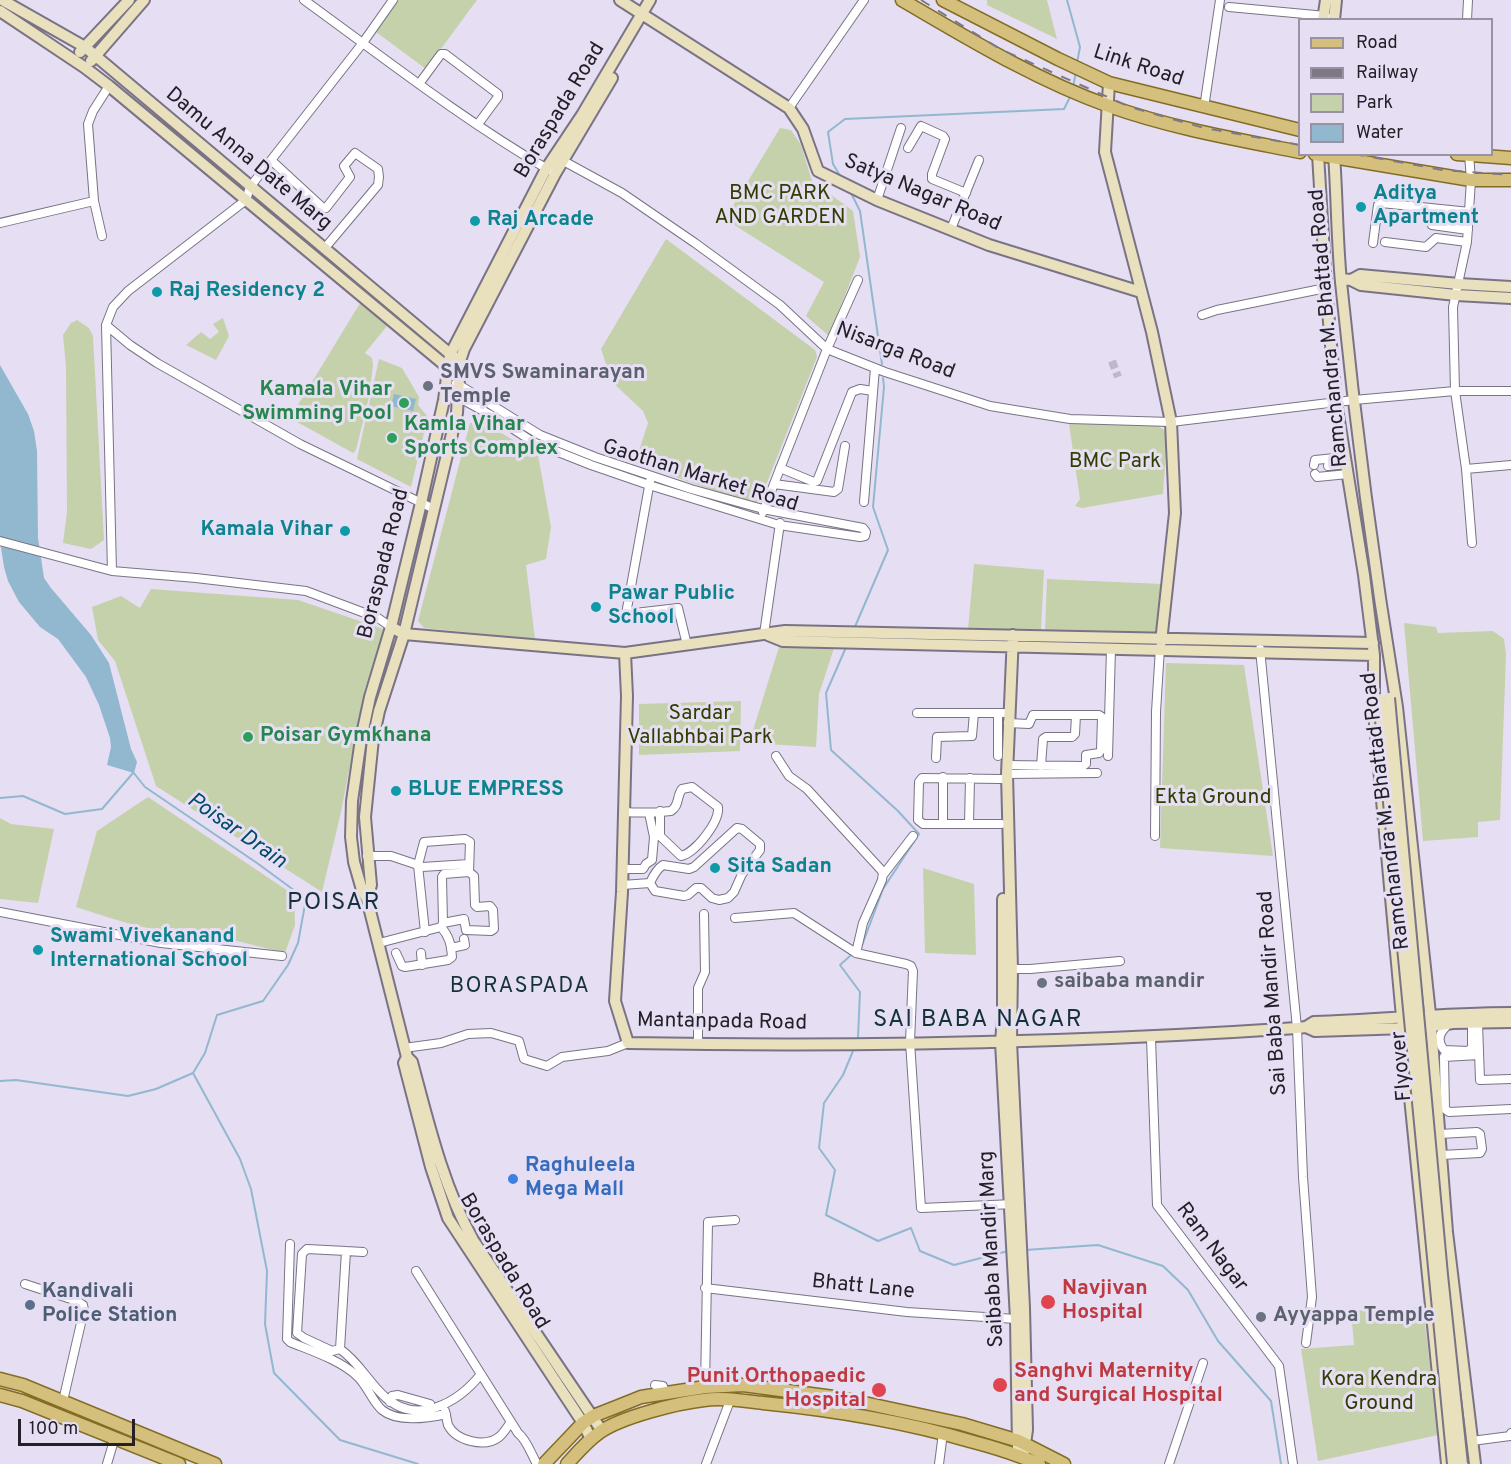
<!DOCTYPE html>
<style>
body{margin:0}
#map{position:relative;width:1511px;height:1464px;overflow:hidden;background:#e6def3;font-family:Overpass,sans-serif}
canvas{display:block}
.legend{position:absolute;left:1298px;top:18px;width:195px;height:138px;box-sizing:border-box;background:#e6def3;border:2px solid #9892a2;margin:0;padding:8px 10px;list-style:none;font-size:18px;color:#232028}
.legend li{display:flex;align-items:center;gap:12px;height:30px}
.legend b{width:30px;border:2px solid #9892a2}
.scale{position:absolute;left:18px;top:1419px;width:117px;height:27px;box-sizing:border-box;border:3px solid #232028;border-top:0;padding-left:8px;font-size:18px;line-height:21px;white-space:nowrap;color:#232028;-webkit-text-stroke:4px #e6def3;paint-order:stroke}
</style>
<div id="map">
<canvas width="1511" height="1464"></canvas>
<ul class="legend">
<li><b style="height:8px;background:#d4c07c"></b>Road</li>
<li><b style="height:8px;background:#7e7886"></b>Railway</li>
<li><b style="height:16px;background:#c5d1ab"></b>Park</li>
<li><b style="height:16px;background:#91b8cf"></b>Water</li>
</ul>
<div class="scale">100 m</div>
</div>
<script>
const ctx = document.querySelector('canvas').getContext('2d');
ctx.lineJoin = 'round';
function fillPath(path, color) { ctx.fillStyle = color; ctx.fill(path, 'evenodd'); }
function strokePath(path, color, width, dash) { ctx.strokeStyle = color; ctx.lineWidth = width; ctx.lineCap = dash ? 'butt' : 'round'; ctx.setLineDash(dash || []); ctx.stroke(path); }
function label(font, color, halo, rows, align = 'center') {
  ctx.font = font + ' Overpass,sans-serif'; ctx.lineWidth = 6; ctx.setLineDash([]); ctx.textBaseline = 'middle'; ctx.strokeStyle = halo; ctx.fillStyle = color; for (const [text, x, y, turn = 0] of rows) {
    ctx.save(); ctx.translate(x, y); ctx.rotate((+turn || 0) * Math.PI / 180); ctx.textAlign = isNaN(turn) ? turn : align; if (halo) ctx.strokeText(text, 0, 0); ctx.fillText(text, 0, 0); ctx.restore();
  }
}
fillPath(new Path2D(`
 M398,0H477L426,69L376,32Z
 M987,0H1047L1057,39L987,5Z
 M780,128L791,130L801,145L812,181L853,211L860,257L829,336L806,316L824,282L725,219Z
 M666,239L815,350L817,357L760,500L753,504L635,463L648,423L643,411L612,382L601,349Z
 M362,300L387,326L365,353L372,358L373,365L369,397L356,450L353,453L290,418Z
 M223,318L229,336L216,360L186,345L201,332L210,339L219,332L213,324Z
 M77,320L89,328L93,336L104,540L91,549L63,543L67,512L66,367L63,335L71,323Z
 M379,359L402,368L419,397L418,405L428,417L411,487L357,459Z
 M483,422L538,455L551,527L546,559L526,565L535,639L424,628L418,621L470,423Z
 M1069,424H1156L1164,430L1167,437L1163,494L1082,508L1075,506L1080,499Z
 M974,564L1044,570L1041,631L968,629Z
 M1047,579L1162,584L1158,634L1045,631Z
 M151,589L298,600L386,630L365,688L341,812L322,892L156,786L115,661L98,640L92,607L121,596L140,608Z
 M1404,623L1436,627L1438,633L1493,631L1504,639L1506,655L1500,820L1478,822V837L1423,841Z
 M779,647L834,648L819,694L816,747L749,743Z
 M1166,663L1244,665L1273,856L1160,848Z
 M741,701L740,751L639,755V704Z
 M148,797L294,895L295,925L285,953L185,928C166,939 99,914 76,907L97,831Z
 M0,818L11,824L54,829L38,903L0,899Z
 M923,868L974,884L976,955L925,953Z
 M1423,1307L1438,1435L1318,1461L1301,1349L1354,1345L1351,1311Z`), '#c5d1ab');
fillPath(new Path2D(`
 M0,365L28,414L34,431L37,451L38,538L44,578L51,588L91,635L109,663L131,749L137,762L134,773L107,765L111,747L110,738L99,705L86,677L58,639L40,627L19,602L8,581L4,567L0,541Z
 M394,394L416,399L413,411L391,406Z`), '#91b8cf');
strokePath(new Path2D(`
 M1067,0L1080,47L1077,63
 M1073,87L1076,72
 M842,179L833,164L828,132L845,119L1064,109L1071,95
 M851,193L860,211L882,364
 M854,629L888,550L873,507L884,387L883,378
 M847,645L826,693L831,750L898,811L919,834L883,889L861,948
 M133,772L145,787L257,863L306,899L298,943L288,965L263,1001L217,1015L205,1053L193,1073L240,1159L251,1189L267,1271L265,1324L274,1373L340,1440L418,1464
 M0,798L23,796L65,814L102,809L133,773
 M850,956L840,965L860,992L858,1037
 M853,1051L843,1075L824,1103L819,1148L835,1170L826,1215L878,1241L911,1228L920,1251L954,1265L1008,1251
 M0,1081L16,1080L128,1096L156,1089L193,1073
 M1025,1250L1098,1245L1163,1266L1188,1290L1218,1341L1271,1401L1281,1464`), '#91b8cf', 2);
strokePath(new Path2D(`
 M1112,361L1118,377`), '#bfb8ca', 8, [8, 4]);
const street = new Path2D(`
 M304,0C384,58 463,120 549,170
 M393,0L362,44L250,187L246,200L128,291L113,307L106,325L130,345L157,363L300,444L434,509
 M1229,7L1326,16
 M1467,20L1468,0
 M419,84L441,54H445L498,94V97L478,124
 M789,108L864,0
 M1204,108L1220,0
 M908,148L921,126L943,136L945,139L932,174V179L966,193
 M1469,154L1471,180L1467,242L1453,307L1455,391L1466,469L1472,543
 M558,158L622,193L695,243L780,305L827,349L885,372L990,406L1070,419L1171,422L1354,400L1455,391H1511
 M272,161L323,208H326L350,177L344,166L355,153L378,169L379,177L378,185L324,249
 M877,200L901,128
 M1441,213H1432V225L1468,230
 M0,223L94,201
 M951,229L979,160
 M102,236L94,201L88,124L93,111L109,86
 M1385,242L1426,247L1436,238L1467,242
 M1373,243L1378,205L1381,203L1470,212
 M1202,315L1217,310L1326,288
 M106,325L112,571L196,578L306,591L378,618L391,627
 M445,390L498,419L533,442L591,465L649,485L779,525L860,537L865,536L866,532L863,528L763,509L691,489L595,457L540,435L456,383
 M1314,465L1315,460L1345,457
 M1328,466L1346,464
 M780,468L814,482L817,481L852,392L860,389L873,391
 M1466,469L1511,465
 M1315,474L1317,477L1348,474
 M650,481L626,614L678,608L687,645
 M774,484L834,492L838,489L845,446
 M864,502L875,368
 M763,512L827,349L858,280
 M0,541L112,571
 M764,634L780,523
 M1260,649L1297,1028L1303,1177L1312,1297L1306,1343
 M917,713H1003
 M776,756L789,776L807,789L883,872L882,880L863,923L856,953L906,964L911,966L913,971L910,1042L921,1208L1014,1204
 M998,756V713
 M1108,756L1111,648
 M936,758L937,737L972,736L974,713
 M1007,765L1083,766L1086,764V755L1099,753L1101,750L1102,717L1099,715H1033L1029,724L1008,723
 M1041,766L1043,739L1046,737H1072L1075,734L1076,715
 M1007,774L1097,773
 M1001,779L922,778L919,782L918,820L923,824H1001
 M624,812C640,813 655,813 671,811C680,805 676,797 682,789L692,787L718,807C720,822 695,853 681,856L660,836V811
 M943,824V777
 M969,824L970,778
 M737,828L742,829L760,844V850L742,874L734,892L728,898L719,900L712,898L701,888H696L688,895L684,896L655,891L650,883C653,876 657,869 663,865L689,869L694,867Z
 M1155,836L1156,712L1160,648
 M367,856H391L418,865L425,932
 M623,869H643L646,864L652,860L654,837L649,813
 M469,872L470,842L465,839L424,842L418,865L422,867L469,864
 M883,875L913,836
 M622,885L650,883
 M0,912L161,943L282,956
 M735,918L794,913L856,953
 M379,943L441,927L443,923L442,877L444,874L469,872L474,876L475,905L477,907L490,906L493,910L494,929L491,931L466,930L464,919L443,923
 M451,948L465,945L464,939
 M396,953L402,966L405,967L448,960L452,957C451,944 449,936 441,927
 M421,953L422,965
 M1012,969H1030L1120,961
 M1478,1023L1480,1080L1511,1079
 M1445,1028C1438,1035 1438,1043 1444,1050L1468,1051L1472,1048V1023
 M1151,1038L1157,1205L1279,1366L1293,1464
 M698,1044V988L705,972L704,914
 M404,1048L441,1043L468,1034L491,1033L519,1041L524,1059L547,1066L562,1057L608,1051L628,1043
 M1479,1055L1444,1057L1445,1109L1449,1112L1511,1109
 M1439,1134L1477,1132L1480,1134L1482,1149L1480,1153L1441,1155
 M290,1244L287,1339L290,1342C312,1351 340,1360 357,1376C367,1385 372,1401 382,1410C398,1423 428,1418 446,1414
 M346,1251L363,1252
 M416,1271L518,1433C527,1440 531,1454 537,1464
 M25,1284L77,1301L83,1305L84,1310L63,1401
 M705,1288L907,1312L1016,1319
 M340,1349L346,1251L307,1249L302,1254L297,1333L304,1338L332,1351L340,1349C359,1362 368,1382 385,1397C417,1426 458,1403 481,1374
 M655,1385L663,1386L665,1393
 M705,1387L708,1222L735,1220
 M390,1402L392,1396L398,1395L430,1404
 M445,1411C446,1415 447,1421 448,1425C456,1441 485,1448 499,1437C504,1433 507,1427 511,1422
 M1472,1441L1510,1436L1511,1433
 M107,1464L115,1437
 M706,1464L731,1398
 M939,1464L943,1433
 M1169,1464L1203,1363`);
const secondary = new Path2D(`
 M2,0L85,47L455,358
 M620,0L789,108L803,129L818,171L877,200L989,245L1141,292
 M0,11L84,67L109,86L452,371
 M1323,20L1326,0
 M1334,20L1336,0
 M80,52L129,0
 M91,61L144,0
 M1109,83L1105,152L1152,332L1171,422L1175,513L1161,642
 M1318,154L1326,288L1336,402L1364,575L1374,655V713L1403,1028L1447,1464
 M1334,154C1337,197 1337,240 1341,282C1355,423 1374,567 1397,707L1430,1014L1447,1232L1475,1464
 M1341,279L1351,280L1361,285L1456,295L1511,298
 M1351,280L1360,275L1459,284L1511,287
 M391,627L404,634L625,653L627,696L622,892L615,1001L628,1043C851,1047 1074,1043 1297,1028L1306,1027L1314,1022C1380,1020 1445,1013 1511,1013
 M768,635L783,641L1374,655
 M1013,635L1007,774L1012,969L1011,1042L1024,1308L1027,1430L1023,1457
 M625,653L785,631L1373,643
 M367,899L371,885L365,817L373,739L379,711L404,634L457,413L460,361L464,349L555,174L612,78
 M1003,899V1017L1001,1042L1016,1319L1018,1447
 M1306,1027L1315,1031L1407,1028
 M1426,1027L1453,1023L1511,1022
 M407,1057L412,1062C428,1122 443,1186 473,1240L602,1431
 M591,1439L583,1423L448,1218L431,1167L404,1063L407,1057L367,899L362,890L354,862L351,837L352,801L361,739L370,697L391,627L421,503L444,400L450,355L546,169L582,115L650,0`);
const primary = new Path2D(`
 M902,0C969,39 1036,80 1109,106C1171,128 1235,139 1300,152
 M943,0L1058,59L1109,83L1300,130
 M1315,154L1471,180H1511
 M1457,154L1511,158
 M0,1379L23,1385L215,1464
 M0,1395L22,1401L179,1464
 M544,1464L583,1423L593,1416L616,1407L641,1397L705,1387L743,1385L841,1398L962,1424L1019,1441L1064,1464
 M567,1464C577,1453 587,1441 600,1432C622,1417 677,1403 704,1400C724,1397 743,1401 763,1403C833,1410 902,1421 970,1441C993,1447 1016,1454 1039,1464`);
strokePath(street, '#7a7386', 10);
strokePath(secondary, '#7a7386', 14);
strokePath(primary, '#836d25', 15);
strokePath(street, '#fff', 8);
strokePath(secondary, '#e9e0bd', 10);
strokePath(primary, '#d4c07c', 12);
strokePath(new Path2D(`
 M921,0L1000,49L1130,107L1204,128L1300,145
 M1354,154L1443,170L1511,175`), '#7e7886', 2, [10, 10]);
const secondaryBridge = new Path2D(`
 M1389,698L1442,1275L1462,1464
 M1379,699L1453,1464`);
strokePath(secondaryBridge, '#7a7386', 14, []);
strokePath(secondaryBridge, '#e9e0bd', 10);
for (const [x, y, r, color] of [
 [1361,207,6,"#0f9aa8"],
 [475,221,6,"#0f9aa8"],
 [157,292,6,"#0f9aa8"],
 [428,386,6,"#6b7280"],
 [404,403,6,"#2e9e5b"],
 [392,438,6,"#2e9e5b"],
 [345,531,6,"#0f9aa8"],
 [596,607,6,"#0f9aa8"],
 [248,737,6,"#2e9e5b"],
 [396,791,6,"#0f9aa8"],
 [715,868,6,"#0f9aa8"],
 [38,950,6,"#0f9aa8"],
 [1042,983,6,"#6b7280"],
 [513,1179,6,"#3f7fe0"],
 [1048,1302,8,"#e0444e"],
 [30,1305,6,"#5c6f8a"],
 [1261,1317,6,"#6b7280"],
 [1000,1385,8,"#e0444e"],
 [879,1390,8,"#e0444e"]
]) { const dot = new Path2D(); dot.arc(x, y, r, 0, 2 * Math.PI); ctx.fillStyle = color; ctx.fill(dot); strokePath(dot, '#e6def3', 2); }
label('21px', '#232028', '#e6def3', [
 ["Link Road",1138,67,18],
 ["Boraspada Road",561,111,-59],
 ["Damu Anna Date Marg",248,160,40],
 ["Satya Nagar Road",922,194,23],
 ["Ramchandra M. Bhattad Road",1330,328,-95],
 ["Nisarga Road",895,352,21],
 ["Gaothan Market Road",700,477,17],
 ["Boraspada Road",385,564,-76],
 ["Ramchandra M. Bhattad Road",1387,811,-97],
 ["Sai Baba Mandir Road",1274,993,-94],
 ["Mantanpada Road",722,1023,1],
 ["Flyover",1403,1066,-95],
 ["Ram Nagar",1211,1248,53],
 ["Saibaba Mandir Marg",993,1249,-93],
 ["Boraspada Road",503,1262,59],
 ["Bhatt Lane",863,1288,6]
]);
label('21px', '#313e00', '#e6def3', [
 ["BMC PARK",780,195],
 ["AND GARDEN",780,219],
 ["BMC Park",1115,463],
 ["Sardar",700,715],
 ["Vallabhbai Park",700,739],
 ["Ekta Ground",1213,799],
 ["Kora Kendra",1379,1381],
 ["Ground",1379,1405]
]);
label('bold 21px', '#0d838f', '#e6def3', [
 ["Aditya",1373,195],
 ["Apartment",1373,219],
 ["Raj Arcade",487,221],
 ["Raj Residency 2",169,292],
 ["Kamala Vihar",333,531,"right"],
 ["Pawar Public",608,595],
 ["School",608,619],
 ["BLUE EMPRESS",408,791],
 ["Sita Sadan",727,868],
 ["Swami Vivekanand",50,938],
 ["International School",50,962]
], 'left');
label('bold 21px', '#5b616d', '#e6def3', [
 ["SMVS Swaminarayan",440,374],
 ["Temple",440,398],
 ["saibaba mandir",1054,983],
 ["Ayyappa Temple",1273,1317]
], 'left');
label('bold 21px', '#27864d', '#e6def3', [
 ["Kamala Vihar",392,391,"right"],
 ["Swimming Pool",392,415,"right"],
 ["Kamla Vihar",404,426],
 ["Sports Complex",404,450],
 ["Poisar Gymkhana",260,737]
], 'left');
label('bold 21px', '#366cbe', '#e6def3', [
 ["Raghuleela",525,1167],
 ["Mega Mall",525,1191]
], 'left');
label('bold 21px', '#be3a42', '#e6def3', [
 ["Navjivan",1062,1290],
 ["Hospital",1062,1314],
 ["Sanghvi Maternity",1014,1373],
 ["and Surgical Hospital",1014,1397],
 ["Punit Orthopaedic",866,1378,"right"],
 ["Hospital",866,1402,"right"]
], 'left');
label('bold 21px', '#4e5e75', '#e6def3', [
 ["Kandivali",42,1293],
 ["Police Station",42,1317]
], 'left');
label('italic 22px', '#004b6b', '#e6def3', [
 ["Poisar Drain",236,832,35]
]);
ctx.letterSpacing = '1.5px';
label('22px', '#14323c', '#e6def3', [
 ["BORASPADA",520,988]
]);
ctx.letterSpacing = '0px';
ctx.letterSpacing = '1.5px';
label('24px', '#14323c', '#e6def3', [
 ["POISAR",334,904],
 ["SAI BABA NAGAR",978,1021]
]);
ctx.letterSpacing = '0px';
</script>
